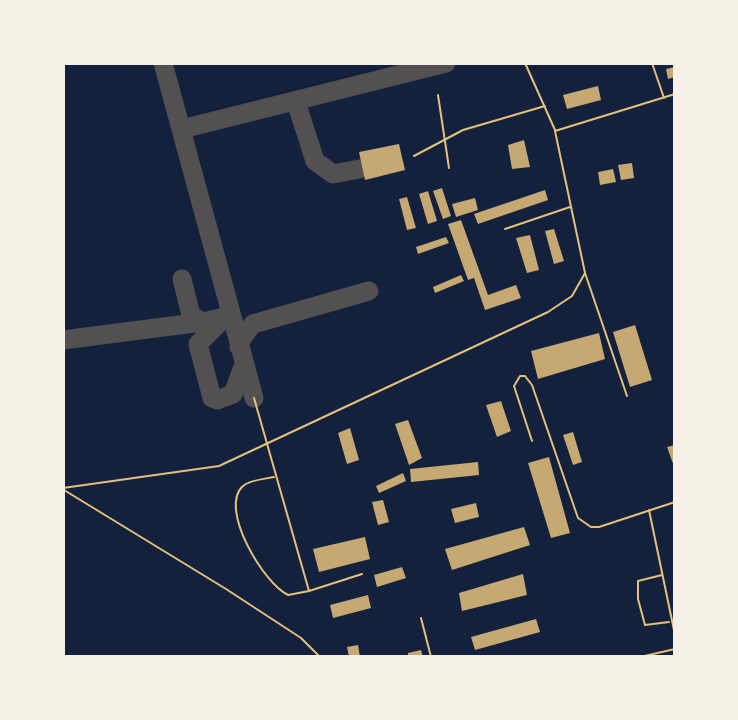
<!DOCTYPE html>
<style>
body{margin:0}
#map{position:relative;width:738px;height:720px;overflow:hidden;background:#14213d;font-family:"Work Sans",sans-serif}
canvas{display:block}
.frame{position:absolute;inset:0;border:65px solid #f6f1e7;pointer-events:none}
</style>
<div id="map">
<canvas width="738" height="720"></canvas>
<div class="frame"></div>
</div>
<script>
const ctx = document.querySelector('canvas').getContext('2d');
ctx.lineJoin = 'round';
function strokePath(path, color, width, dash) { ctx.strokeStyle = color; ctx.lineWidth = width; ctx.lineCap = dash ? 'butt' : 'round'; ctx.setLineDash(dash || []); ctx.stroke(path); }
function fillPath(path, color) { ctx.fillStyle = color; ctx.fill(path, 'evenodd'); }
strokePath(new Path2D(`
 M163,63L231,313
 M296,102L315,161L333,174L359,169
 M182,129L446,63
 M182,279L191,315L202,322
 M224,318L198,344L212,398L217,400L233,394L244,364
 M63,340L202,322L225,317L231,313L254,398
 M239,347L242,338L253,324L369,291`), '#525050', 19);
fillPath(new Path2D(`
 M675,67V77L668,79L666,69Z
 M598,86L601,100L567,109L563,95Z
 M524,140L530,167L512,169L508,145Z
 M399,144L405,170L365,180L359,152Z
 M632,163L634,178L621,180L618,165Z
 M613,169L616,182L600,185L598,172Z
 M442,188L451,216L443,219L433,191Z
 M545,190L548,200L478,224L474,214Z
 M428,191L437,221L428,224L419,194Z
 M407,197L416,228L407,230L399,199Z
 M475,198L478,210L456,217L452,204Z
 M461,220L488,295L516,285L521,298L485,310L474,278L468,280L448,224Z
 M554,229L564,261L554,264L545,231Z
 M530,235L539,270L527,273L516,238Z
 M446,237L449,243L418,254L416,247Z
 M461,275L464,281L435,293L433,287Z
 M635,325L652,380L630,387L613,332Z
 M599,333L605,359L538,379L531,351Z
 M501,401L511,431L497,437L486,405Z
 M408,420L422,458L409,465L395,424Z
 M350,428L359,460L347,464L338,433Z
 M573,432L582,462L573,465L563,435Z
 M675,445V469L667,447Z
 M549,457L570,533L551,538L528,463Z
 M478,462L479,475L411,482L410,469Z
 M403,473L406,481L379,493L376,486Z
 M383,500L389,522L378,525L372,502Z
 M476,503L479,517L455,523L451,509Z
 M524,527L530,545L452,570L445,549Z
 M365,537L370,559L319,572L313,549Z
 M402,567L406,578L377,587L374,575Z
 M523,574L527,595L462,611L459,593Z
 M368,595L371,608L333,618L330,605Z
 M536,619L540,632L475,650L471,637Z
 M358,645L360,657H349L347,647Z
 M421,650L423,657H408V653Z`), '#c6a872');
strokePath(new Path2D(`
 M525,63L555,130
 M652,63L664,98
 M438,95L449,168
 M414,156L463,130L545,106
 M505,229L570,207
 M627,396L585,273L555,131L675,94
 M254,398L309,591L362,574
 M532,441L514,386L520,376H525L532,385L578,518L591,527H599L675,502
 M274,477C265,479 249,480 243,486C218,508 264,584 288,595L309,591
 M63,488L219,466L548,312L572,296L585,273
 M64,490L226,589L301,638L320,657
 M649,510L675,635
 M662,575L638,581V599L645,625L669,622
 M421,618L431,657
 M640,657L675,649`), '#e5c07b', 2);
</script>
